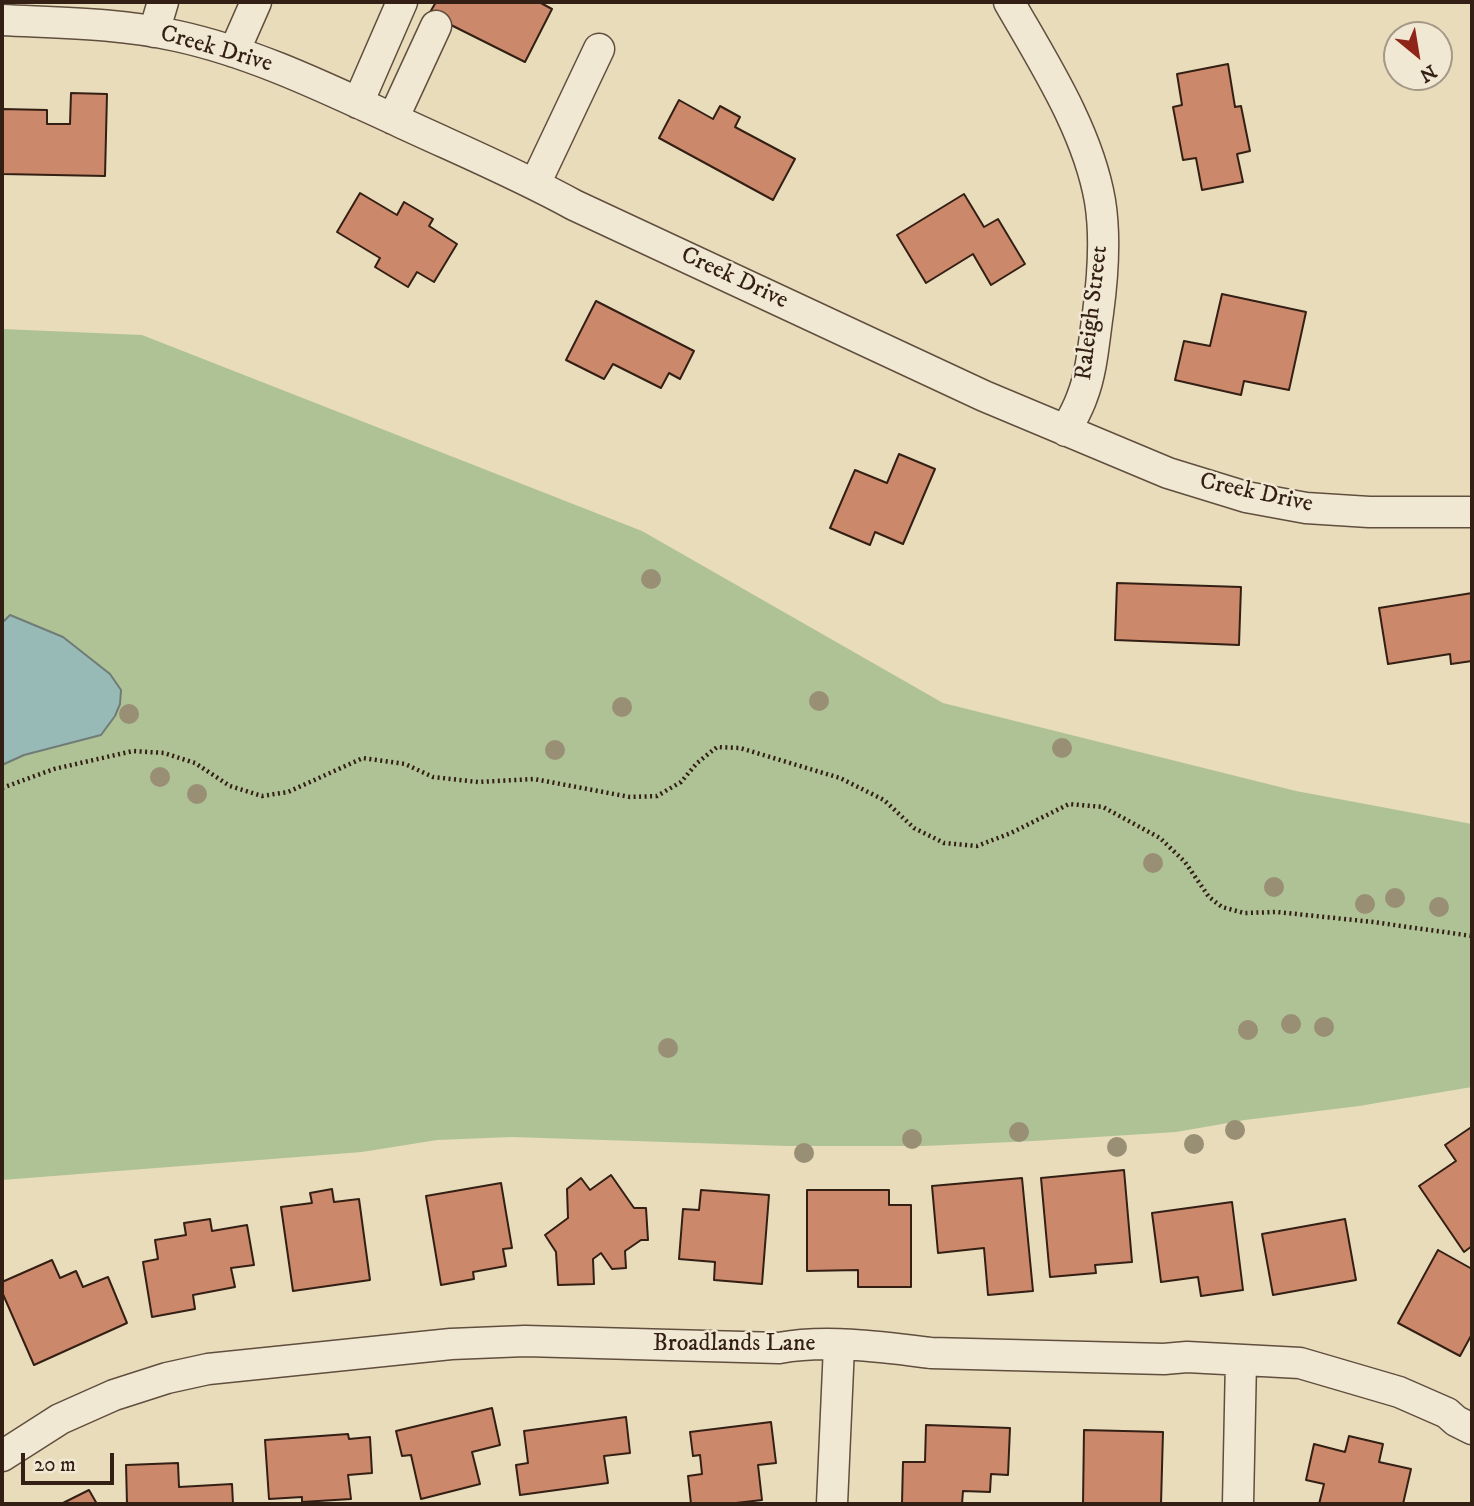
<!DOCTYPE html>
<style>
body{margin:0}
#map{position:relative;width:1474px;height:1506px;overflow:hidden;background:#e8dcbb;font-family:"IM FELL DW Pica",serif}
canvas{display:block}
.frame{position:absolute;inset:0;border:4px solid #331f14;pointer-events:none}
.north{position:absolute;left:1383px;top:21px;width:70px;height:70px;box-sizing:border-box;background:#f0e8d3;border:2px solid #a49887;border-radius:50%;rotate:150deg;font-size:19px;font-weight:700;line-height:28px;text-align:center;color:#331f14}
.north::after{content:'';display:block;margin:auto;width:24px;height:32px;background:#8f2418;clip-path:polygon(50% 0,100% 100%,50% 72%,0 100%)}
.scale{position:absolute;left:21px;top:1453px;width:93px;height:32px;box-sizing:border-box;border:4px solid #331f14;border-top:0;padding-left:9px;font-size:21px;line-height:24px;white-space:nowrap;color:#331f14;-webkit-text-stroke:5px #f0e8d3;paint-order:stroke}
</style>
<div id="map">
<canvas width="1474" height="1506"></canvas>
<div class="frame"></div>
<div class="north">N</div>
<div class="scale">20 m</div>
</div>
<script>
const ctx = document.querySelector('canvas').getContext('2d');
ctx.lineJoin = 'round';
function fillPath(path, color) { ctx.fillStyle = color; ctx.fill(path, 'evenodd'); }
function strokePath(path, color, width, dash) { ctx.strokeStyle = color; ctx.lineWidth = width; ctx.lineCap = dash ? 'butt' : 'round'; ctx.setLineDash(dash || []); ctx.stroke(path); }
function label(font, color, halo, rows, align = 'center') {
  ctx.font = font + ' "IM FELL DW Pica",serif'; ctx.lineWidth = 5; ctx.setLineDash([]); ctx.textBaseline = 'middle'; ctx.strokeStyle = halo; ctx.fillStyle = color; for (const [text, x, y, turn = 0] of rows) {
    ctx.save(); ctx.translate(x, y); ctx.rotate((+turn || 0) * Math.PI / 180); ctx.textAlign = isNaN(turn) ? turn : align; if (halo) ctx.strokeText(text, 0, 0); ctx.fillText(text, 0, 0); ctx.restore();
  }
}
fillPath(new Path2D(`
 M2,329L142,335L642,531L943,703L1296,791L1472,824V1087L1359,1106L1245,1120L1176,1132L1033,1141L924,1146H787L512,1137L437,1140L362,1152L2,1180Z`), '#afc296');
const water = new Path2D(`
 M10,615L63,637L110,674L121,690L120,704L115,716L101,735L24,755L2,765V623Z`);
fillPath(water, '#98bab7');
strokePath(water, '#707c76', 2);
const building = new Path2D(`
 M436,2H539L552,9L525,62L429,14Z
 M1228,64L1235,107L1241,106L1250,151L1237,154L1243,182L1202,190L1196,158L1183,160L1173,107L1182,105L1177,74Z
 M71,93L107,94L105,176L2,174V109L47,110V124H70Z
 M679,100L713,119L720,106L740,117L735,127L795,159L773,200L659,138Z
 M360,193L397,215L404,202L433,219L429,226L457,244L434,282L417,272L408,287L375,267L380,258L337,232Z
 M964,194L984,227L998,219L1025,264L991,285L973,254L926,283L897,235Z
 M1222,294L1306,312L1289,390L1244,381L1241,395L1175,380L1184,341L1210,346Z
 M596,301L694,351L680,379L669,373L661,388L613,364L604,379L566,360Z
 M899,454L935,469L903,544L875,532L870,545L830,528L855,470L887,483Z
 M1117,583L1241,587L1239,645L1115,640Z
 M1472,593V661L1451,664L1450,654L1388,664L1379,608Z
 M1470,1128L1472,1131V1246L1464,1252L1419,1186L1456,1161L1445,1145Z
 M1124,1170L1132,1262L1095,1265L1096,1273L1050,1277L1041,1178Z
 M611,1175L634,1208H646L648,1240H641L625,1251L626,1268L612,1269L601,1253L593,1259L594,1284L558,1285L556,1252L545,1235L568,1218L567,1189L581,1178L590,1190Z
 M1022,1178L1033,1291L988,1295L984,1248L938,1253L932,1186Z
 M501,1183L512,1248L503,1249L506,1266L473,1272L474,1279L441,1285L426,1196Z
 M332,1189L334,1202L359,1199L370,1280L293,1291L281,1207L312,1203L310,1193Z
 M701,1190L769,1195L762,1284L714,1280L715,1262L679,1259L683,1209L699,1210Z
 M807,1190H889V1205H911V1287H858V1270L807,1271Z
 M1232,1202L1243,1290L1201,1296L1198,1277L1161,1282L1152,1213Z
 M210,1219L212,1231L247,1225L254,1265L231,1268L235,1287L193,1295L195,1309L152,1317L143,1262L158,1259L155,1240L186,1235L184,1223Z
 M1345,1219L1356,1280L1273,1295L1262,1234Z
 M1438,1250L1472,1269V1334L1460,1356L1398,1323Z
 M52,1260L60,1278L76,1271L83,1287L108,1277L127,1323L34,1365L2,1292V1282Z
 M492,1408L500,1445L472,1452L480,1484L421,1499L411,1455L402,1456L396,1431Z
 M626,1417L630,1453L604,1456L608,1483L520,1495L516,1465L528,1463L524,1431Z
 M771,1422L776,1463L758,1465L762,1500L727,1504H691L688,1476L702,1474L700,1455L693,1456L690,1432Z
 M926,1425L1010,1428L1008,1475L991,1474L990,1492L963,1491L962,1504H902L903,1462H925Z
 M1084,1430L1163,1432L1161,1504H1083Z
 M348,1434L349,1439L370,1437L372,1473L348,1475L351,1499L302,1502V1497L269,1499L265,1440Z
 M1349,1436L1383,1444L1379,1462L1411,1469L1403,1504H1319L1324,1484L1306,1480L1314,1444L1345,1452Z
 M178,1463L179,1487L232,1484L233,1504H127L126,1465Z
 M89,1490L97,1504H61Z`);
fillPath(building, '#cb886b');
strokePath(building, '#331f14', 2);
const minor = new Path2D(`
 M1009,2C1044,63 1088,131 1100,201C1106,238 1103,276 1098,313C1094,340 1092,372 1082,397C1078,409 1071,420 1066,431
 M2,20C60,23 119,23 177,36C255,53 328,89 400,122C458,149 518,174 574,205L984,396L1168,473L1246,497L1306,508L1369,512H1472
 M154,32L163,2
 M234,52L256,2
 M358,103L402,2
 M393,119L436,26
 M535,184L599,49
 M2,1456L60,1419L114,1395L167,1378L208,1369L451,1344L525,1341L779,1348C826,1339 883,1347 931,1353L1164,1359L1187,1357L1300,1363L1399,1392L1447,1413L1456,1421L1472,1429
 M832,1504L839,1346
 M1238,1504L1241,1360`);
strokePath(minor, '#604e3e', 33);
strokePath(new Path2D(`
 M2,788L54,769L133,751L164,753L195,763L230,786L262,796L288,792L363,758L405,764L433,777L478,782L534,779L630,797L657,796L681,782L697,763L717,747L740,748L840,778L884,800L914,828L944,843L977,846L1011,833L1069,804L1103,807L1160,838L1185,862L1209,897L1222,907L1244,913L1277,912L1373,922L1472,936`), '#331f14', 4.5, [2, 3.5]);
strokePath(minor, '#f0e8d3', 30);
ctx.fillStyle = '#998f75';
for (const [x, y] of [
 [651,579],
 [819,701],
 [622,707],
 [129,714],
 [1062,748],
 [555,750],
 [160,777],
 [197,794],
 [1153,863],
 [1274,887],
 [1395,898],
 [1365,904],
 [1439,907],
 [1291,1024],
 [1324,1027],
 [1248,1030],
 [668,1048],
 [1235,1130],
 [1019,1132],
 [912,1139],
 [1194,1144],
 [1117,1147],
 [804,1153]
]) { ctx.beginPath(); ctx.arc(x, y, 10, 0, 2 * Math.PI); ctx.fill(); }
label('24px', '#331f14', '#f0e8d3', [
 ["Creek Drive",216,50,16],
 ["Creek Drive",734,279,25],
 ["Raleigh Street",1093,313,-83],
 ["Creek Drive",1256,494,12],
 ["Broadlands Lane",734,1345]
]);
</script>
